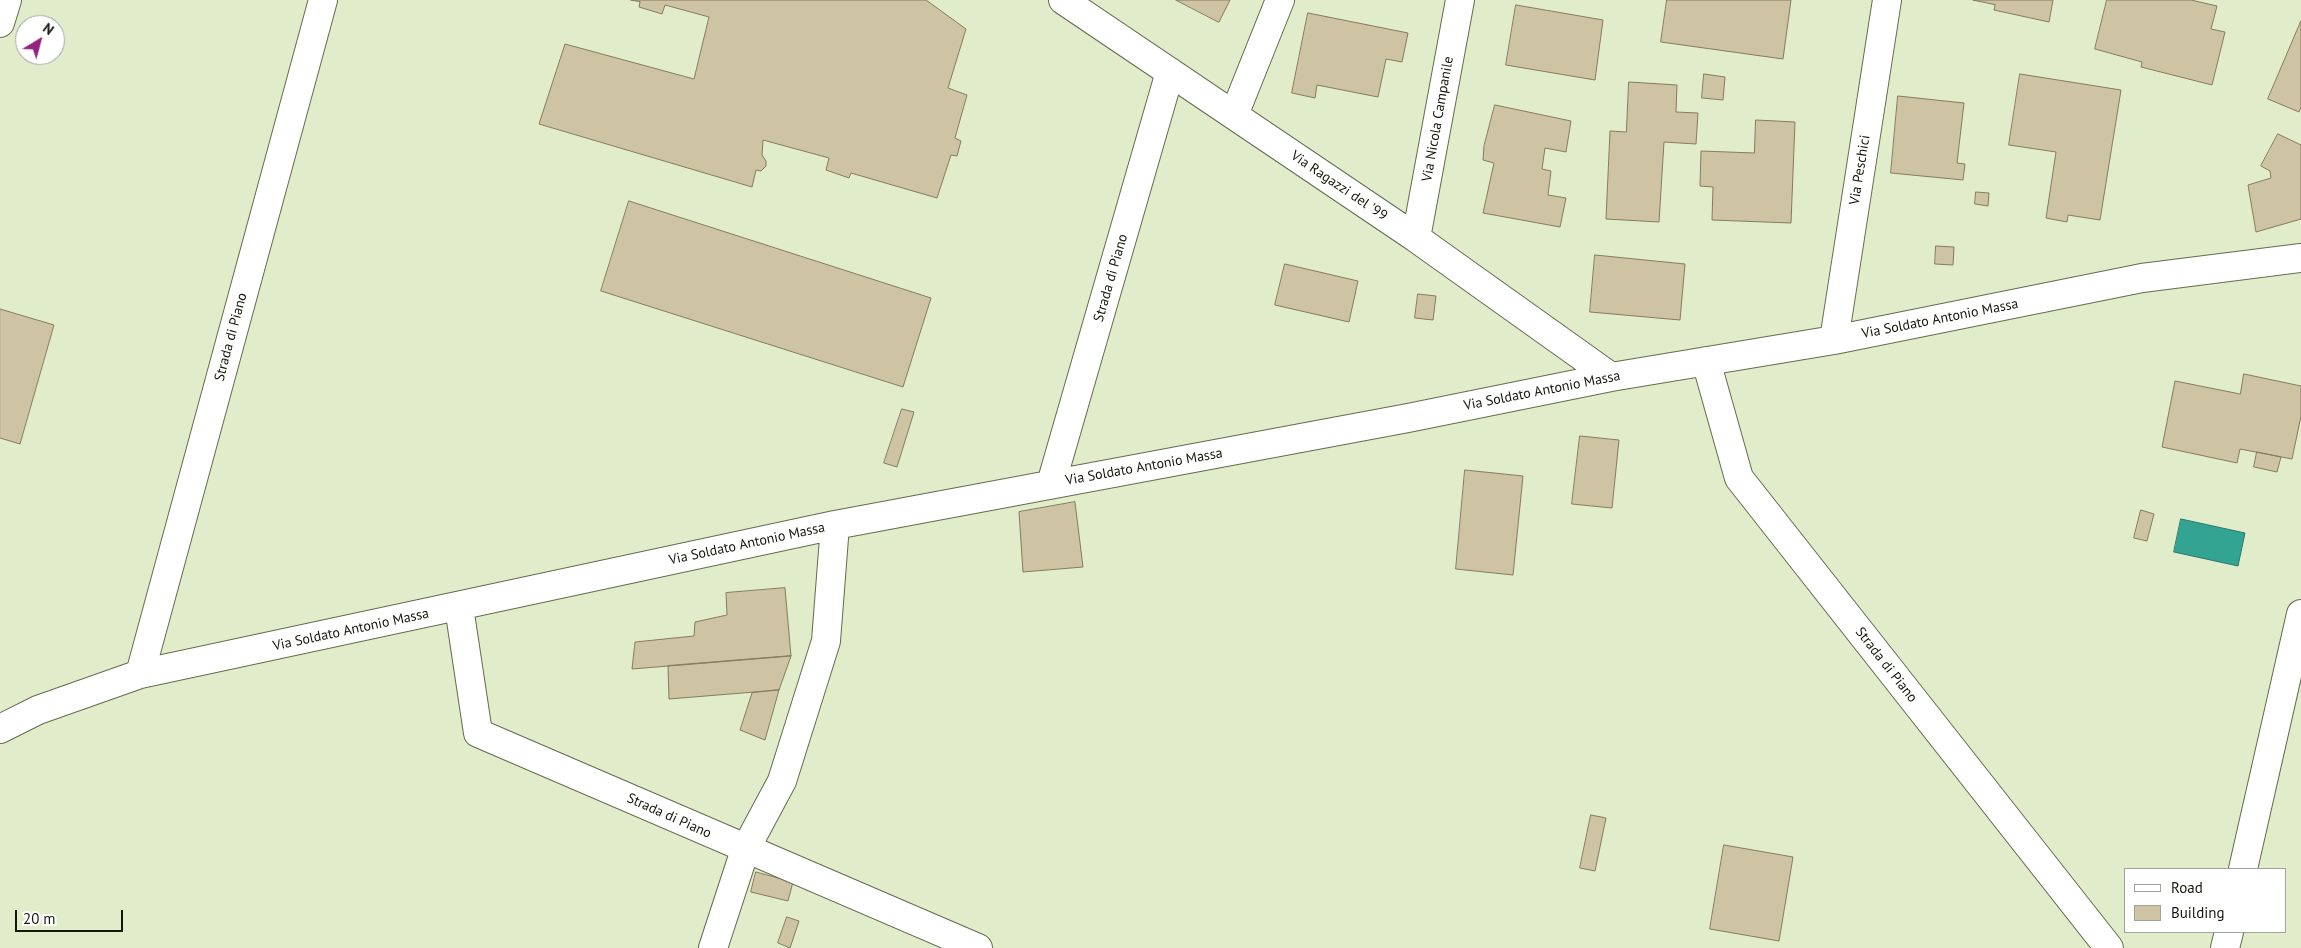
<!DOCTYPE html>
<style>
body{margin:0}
#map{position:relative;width:2301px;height:948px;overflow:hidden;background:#e1eccb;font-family:"PT Sans",sans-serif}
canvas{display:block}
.legend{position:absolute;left:2124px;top:868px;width:162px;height:65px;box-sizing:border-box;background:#fff;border:1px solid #a1a29d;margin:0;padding:6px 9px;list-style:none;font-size:15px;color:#13170b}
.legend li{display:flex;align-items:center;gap:10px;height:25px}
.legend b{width:25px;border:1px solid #a1a29d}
.north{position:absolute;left:15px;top:15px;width:50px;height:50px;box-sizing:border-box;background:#fff;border:1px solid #a1a29d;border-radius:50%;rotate:37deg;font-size:14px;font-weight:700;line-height:20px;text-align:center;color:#13170b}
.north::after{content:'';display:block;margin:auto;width:18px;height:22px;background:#932281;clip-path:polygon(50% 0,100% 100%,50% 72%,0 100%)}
.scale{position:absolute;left:15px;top:910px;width:108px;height:22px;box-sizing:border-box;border:2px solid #13170b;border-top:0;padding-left:6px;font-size:15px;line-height:18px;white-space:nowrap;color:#13170b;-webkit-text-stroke:4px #fff;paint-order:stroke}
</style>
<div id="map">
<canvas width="2301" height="948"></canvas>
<ul class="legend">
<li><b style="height:6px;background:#fff"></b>Road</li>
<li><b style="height:14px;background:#cec3a3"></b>Building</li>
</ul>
<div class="north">N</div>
<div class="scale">20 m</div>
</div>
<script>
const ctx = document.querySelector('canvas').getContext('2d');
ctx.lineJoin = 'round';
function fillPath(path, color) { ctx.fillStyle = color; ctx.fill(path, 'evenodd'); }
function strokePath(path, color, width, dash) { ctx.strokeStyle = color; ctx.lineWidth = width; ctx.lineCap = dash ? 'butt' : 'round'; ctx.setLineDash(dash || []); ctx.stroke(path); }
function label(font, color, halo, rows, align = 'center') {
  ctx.font = font + ' "PT Sans",sans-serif'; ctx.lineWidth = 5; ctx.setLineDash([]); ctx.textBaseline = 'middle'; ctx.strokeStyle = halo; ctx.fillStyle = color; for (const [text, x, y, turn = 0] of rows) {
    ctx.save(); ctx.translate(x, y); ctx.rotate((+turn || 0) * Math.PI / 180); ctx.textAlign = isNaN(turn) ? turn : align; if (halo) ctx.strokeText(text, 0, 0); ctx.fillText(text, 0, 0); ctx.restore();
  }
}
const water = new Path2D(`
 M2181,519L2245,533L2238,566L2174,552Z`);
fillPath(water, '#33a392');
strokePath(water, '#29796a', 1);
const building = new Path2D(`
 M631,0H926L966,29L948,88L967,95L955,138L961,141L957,156L951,155L937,198L851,173L849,178L826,170L829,158L763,140L762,155L766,161V166L761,171L756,170L752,187L539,124L565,44L694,79L709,17L665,5L662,14L639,7L640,2Z
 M1176,0H1230L1219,22Z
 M1667,0H1791L1783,59L1661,42Z
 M1973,0H2053L2049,22L1994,10L1995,5Z
 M2107,0H2191L2217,6L2211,29L2225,32L2212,85L2141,67L2142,62L2095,49Z
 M1516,5L1603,20L1595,80L1506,65Z
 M1308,13L1408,33L1402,62L1386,59L1378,97L1317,85L1315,98L1292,93Z
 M2301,21V107L2299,112L2268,99Z
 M1704,74L1725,77L1723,100L1702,98Z
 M2020,74L2121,90L2100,220L2068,215L2067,222L2046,218L2056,152L2009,145Z
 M1629,82L1677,85L1676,112L1698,113L1696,144L1664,142L1659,222L1606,219L1610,131L1626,132Z
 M1898,96L1964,103L1957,163L1965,164L1963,180L1891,173Z
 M1495,105L1571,121L1566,152L1545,148L1542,169L1551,171L1548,195L1566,198L1560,227L1483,213L1494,163L1483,160L1484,146Z
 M1756,120L1795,122L1791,223L1712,220L1713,187L1700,186L1701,151L1754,153Z
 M2278,134L2301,145V219L2256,232L2248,185L2271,178L2270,171L2261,166Z
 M1976,192L1989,193L1988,206L1975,204Z
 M629,201L931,298L903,387L601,291Z
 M1936,246L1954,247L1953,265L1935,264Z
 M1595,255L1685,264L1680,320L1590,312Z
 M1285,264L1358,281L1349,322L1275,305Z
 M1418,294L1436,296L1433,320L1415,318Z
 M0,309L54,325L20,444L0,438Z
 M2244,374L2301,386V416L2292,459L2240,449L2237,463L2162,447L2175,381L2240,394Z
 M902,409L914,412L897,467L884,463Z
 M1580,436L1619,440L1612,508L1572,504Z
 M2257,452L2281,457L2277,472L2254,467Z
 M1465,470L1523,476L1513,575L1456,569Z
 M1075,502L1083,567L1023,572L1019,512Z
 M2141,510L2154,514L2147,541L2134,538Z
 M785,588L791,656L632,669L635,642L694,636L695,622L727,615L726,593Z
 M791,656L779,690L669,699L668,666Z
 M779,690L765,740L740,730L752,693Z
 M1591,815L1606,818L1595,871L1580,868Z
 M1724,845L1793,857L1779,941L1710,929Z
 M756,872L793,882L788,901L751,892Z
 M787,917L799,921L790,948L778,943Z`);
fillPath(building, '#cec3a3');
strokePath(building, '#857b5d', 1);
const street = new Path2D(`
 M1063,0L1416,238L1611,377
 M0,23L7,0
 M1234,115L1280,0
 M1416,238L1460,0
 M1834,340L1887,0
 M1706,361L1739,478L2109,948
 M1051,484L1170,72
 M459,607L478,733L978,948
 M140,674L323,0
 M0,729L38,710L140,674L835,525L1408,418L1611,377L1834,340L2142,278L2301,258
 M2243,869L2301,614
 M713,948L745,850L782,781L826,641L835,525
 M2225,948L2229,932`);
strokePath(street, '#636c4f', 30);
strokePath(street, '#fff', 28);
label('14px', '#13170b', '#fff', [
 ["Via Nicola Campanile",1438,119,-80],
 ["Via Peschici",1860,170,-81],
 ["Via Ragazzi del '99",1339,186,34],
 ["Strada di Piano",1111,278,-74],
 ["Via Soldato Antonio Massa",1940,319,-11],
 ["Strada di Piano",231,337,-75],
 ["Via Soldato Antonio Massa",1542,391,-11],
 ["Via Soldato Antonio Massa",1144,467,-10],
 ["Via Soldato Antonio Massa",747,544,-12],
 ["Via Soldato Antonio Massa",351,630,-12],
 ["Strada di Piano",1886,665,52],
 ["Strada di Piano",669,816,24]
]);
</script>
